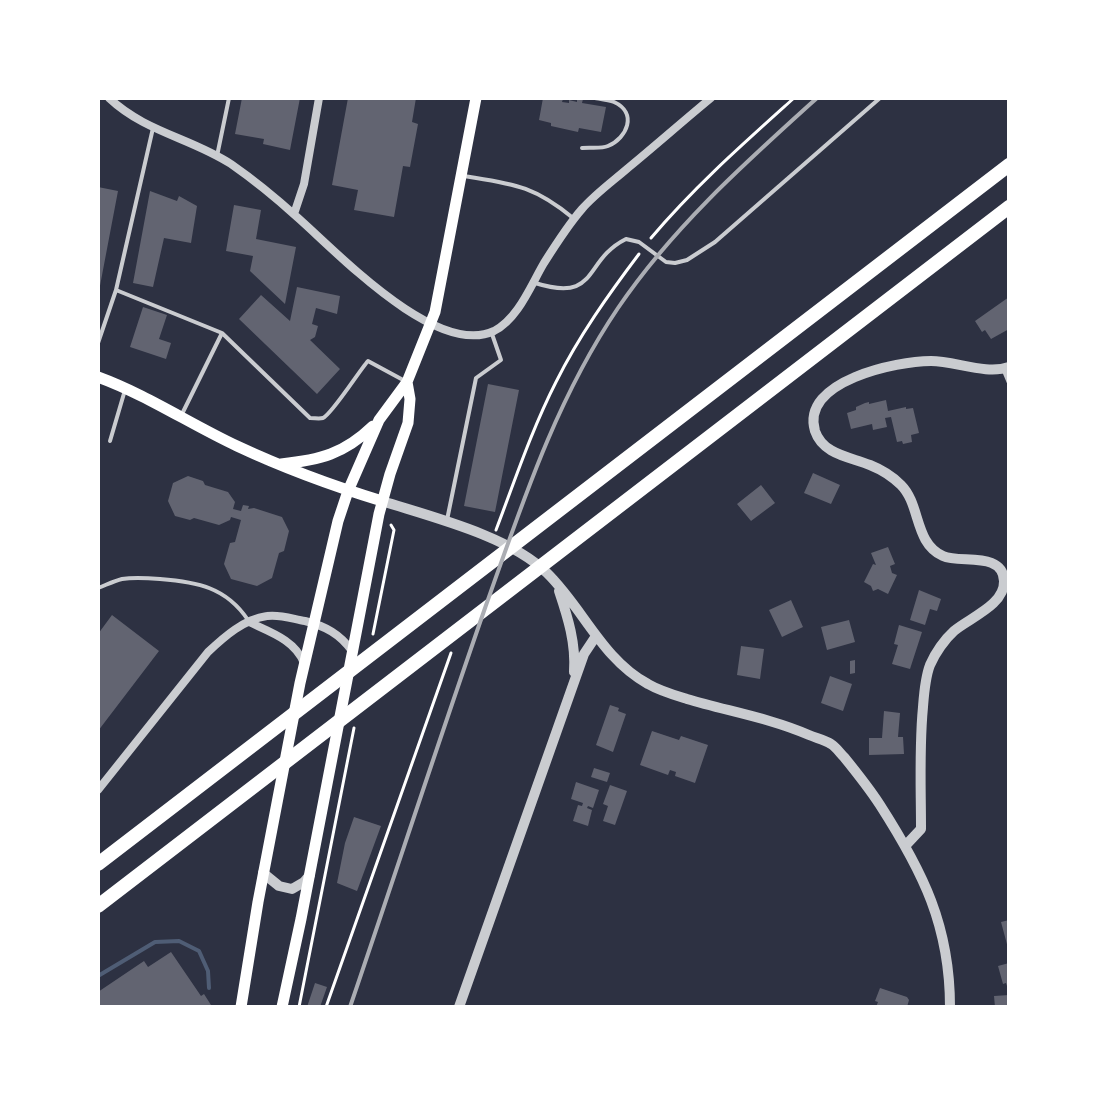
<!DOCTYPE html>
<style>
body{margin:0}
#map{position:relative;width:1107px;height:1105px;overflow:hidden;background:#2d3142;font-family:Overpass,sans-serif}
canvas{display:block}
.frame{position:absolute;inset:0;border:100px solid #fff;pointer-events:none}
</style>
<div id="map">
<canvas width="1107" height="1105"></canvas>
<div class="frame"></div>
</div>
<script>
const ctx = document.querySelector('canvas').getContext('2d');
ctx.lineJoin = 'round';
function strokePath(path, color, width, dash) { ctx.strokeStyle = color; ctx.lineWidth = width; ctx.lineCap = dash ? 'butt' : 'round'; ctx.setLineDash(dash || []); ctx.stroke(path); }
function fillPath(path, color) { ctx.fillStyle = color; ctx.fill(path, 'evenodd'); }
strokePath(new Path2D(`
 M98,976L155,942L179,941L199,951L208,971L209,988`), '#4f5d75', 4);
fillPath(new Path2D(`
 M242,98H300L290,150L263,144L264,139L235,134Z
 M348,98H416L412,122L418,124L410,167L403,166L394,217L354,210L358,190L332,185Z
 M543,98H559L563,99L562,102L569,103V100L577,102V98L583,99L582,103L606,107L601,132L579,128L578,132L551,126V123L539,120Z
 M98,187L118,191L99,291H98Z
 M150,191L177,201L179,196L197,206L191,243L164,238L153,287L133,283Z
 M234,205L261,210L256,239L296,247L285,304L250,271L253,256L226,251Z
 M297,287L340,296L337,314L316,308L312,324L318,326L315,337L310,340L340,369L317,394L239,319L261,295L290,321Z
 M1009,297V329L991,339L985,330L982,332L975,321Z
 M143,307L167,315L159,339L171,343L166,359L130,347Z
 M488,384L519,390L495,512L464,506Z
 M886,400L888,411L906,407V409L913,408L919,433L911,435L912,442L903,444L902,441L897,442L891,417L885,418L887,427L873,430L872,424L851,429L847,413L856,410V407L865,403L869,402V404Z
 M813,473L840,485L831,504L804,493Z
 M188,476L203,481L205,485L228,492L235,502L233,509L241,511L243,505L249,506L248,509L254,508L282,517L289,531L284,551L279,553L272,578L257,586L231,579L224,564L230,543L235,542L241,520L231,517L230,520L219,525L194,518L190,520L175,516L168,501L173,483Z
 M761,485L775,503L751,521L737,504Z
 M888,547L895,564L890,566L892,573L897,575L888,594L878,589L873,591L871,586L864,582L873,564L876,565L871,553Z
 M919,590L941,599L937,611L930,609L925,625L910,620Z
 M791,600L803,627L782,637L769,610Z
 M112,615L159,651L98,731V634Z
 M849,620L855,642L827,650L821,627Z
 M899,625L922,632L910,669L892,664L898,645L894,644Z
 M741,646L764,649L760,679L737,675Z
 M855,660V673L850,674V661Z
 M830,676L852,684L843,711L821,703Z
 M610,705L619,708L618,711L626,714L613,752L596,745Z
 M884,711L900,713L898,737H903L904,754L869,755V738H882Z
 M652,731L679,740L681,736L708,745L695,783L675,776L676,772L670,770L668,775L640,765Z
 M594,768L610,773L607,782L591,777Z
 M576,782L599,790L593,808L588,806L587,808L592,810L588,826L573,821L578,805L582,806L583,803L571,799Z
 M610,785L627,791L615,825L603,821L608,806L603,804Z
 M354,817L381,826L357,891L337,883L345,843Z
 M1009,920V947L1008,948L1001,922Z
 M171,952L201,996L204,994L211,1005L209,1007H98V992L144,961L148,967Z
 M1009,963V989H1008L1006,983L1003,984L998,966Z
 M315,983L327,987L320,1007H307Z
 M880,988L907,997L909,1000L907,1007H876L878,1002L875,1001Z
 M1009,995V1007H995L994,996Z`), '#626471');
strokePath(new Path2D(`
 M651,238C694,187 744,143 794,98
 M496,530C515,480 532,429 556,382C579,336 608,295 639,254
 M373,634L394,530L391,525
 M299,1007L354,728
 M326,1007L451,653`), '#fff', 3);
strokePath(new Path2D(`
 M582,148C590,147 601,149 608,146C627,138 638,113 614,102C609,100 601,99 595,98
 M217,156L229,98
 M464,176C513,184 533,185 573,218
 M535,283C600,303 582,261 626,239L639,242L666,262L675,263L687,260L715,242L880,98
 M116,290L222,333L182,414
 M222,333L310,418C315,418 319,419 323,418C332,414 359,371 368,361L405,381
 M98,343L116,290L153,128
 M1004,371L1009,383
 M110,441L125,390
 M447,520L476,378L501,360L492,334
 M98,588C106,585 114,581 122,579C134,577 148,578 160,579C197,582 226,587 248,620`), '#caccd0', 4);
strokePath(new Path2D(`
 M109,98C145,132 191,138 231,164C254,180 276,198 297,217C337,252 436,358 494,331C518,319 531,285 544,263C556,244 568,225 582,209C595,194 613,181 628,168C656,145 683,121 711,98
 M294,214L304,184L319,98
 M249,622C270,632 295,640 304,663
 M98,790L208,652C224,637 244,619 267,616C280,614 293,619 305,621C325,626 340,634 352,651`), '#caccd0', 8);
strokePath(new Path2D(`
 M382,501C432,517 510,536 547,573C583,608 602,659 648,684C660,691 674,695 687,699C727,711 770,718 809,735C816,738 825,740 831,744C836,747 840,753 844,757C857,773 869,788 880,805C923,872 950,926 950,1007
 M559,591C568,618 576,643 574,672
 M906,845L921,829C921,788 919,748 923,707C924,694 925,678 930,665C935,653 945,639 954,631C969,618 1005,605 1004,581C1003,551 960,564 943,556C914,543 921,505 901,485C893,477 880,469 870,465C851,457 823,455 815,431C800,381 897,361 931,361C955,361 986,375 1009,367
 M263,873L279,886L292,889L304,882L310,875
 M459,1007L584,654L596,636`), '#caccd0', 10);
strokePath(new Path2D(`
 M98,377C147,395 190,424 237,446C284,468 333,486 382,501
 M281,464C320,460 344,454 373,426
 M241,1007L258,902L300,683L338,521L348,491L379,420L407,382L435,312L476,98
 M282,1007L301,919L379,514L390,474L408,423L410,399L407,382`), '#fff', 11);
strokePath(new Path2D(`
 M98,864L1009,165
 M98,906L1009,207`), '#fff', 14);
strokePath(new Path2D(`
 M350,1007C395,875 438,743 484,611C521,507 555,401 618,308C673,227 745,163 817,98`), '#abadb3', 4);
</script>
